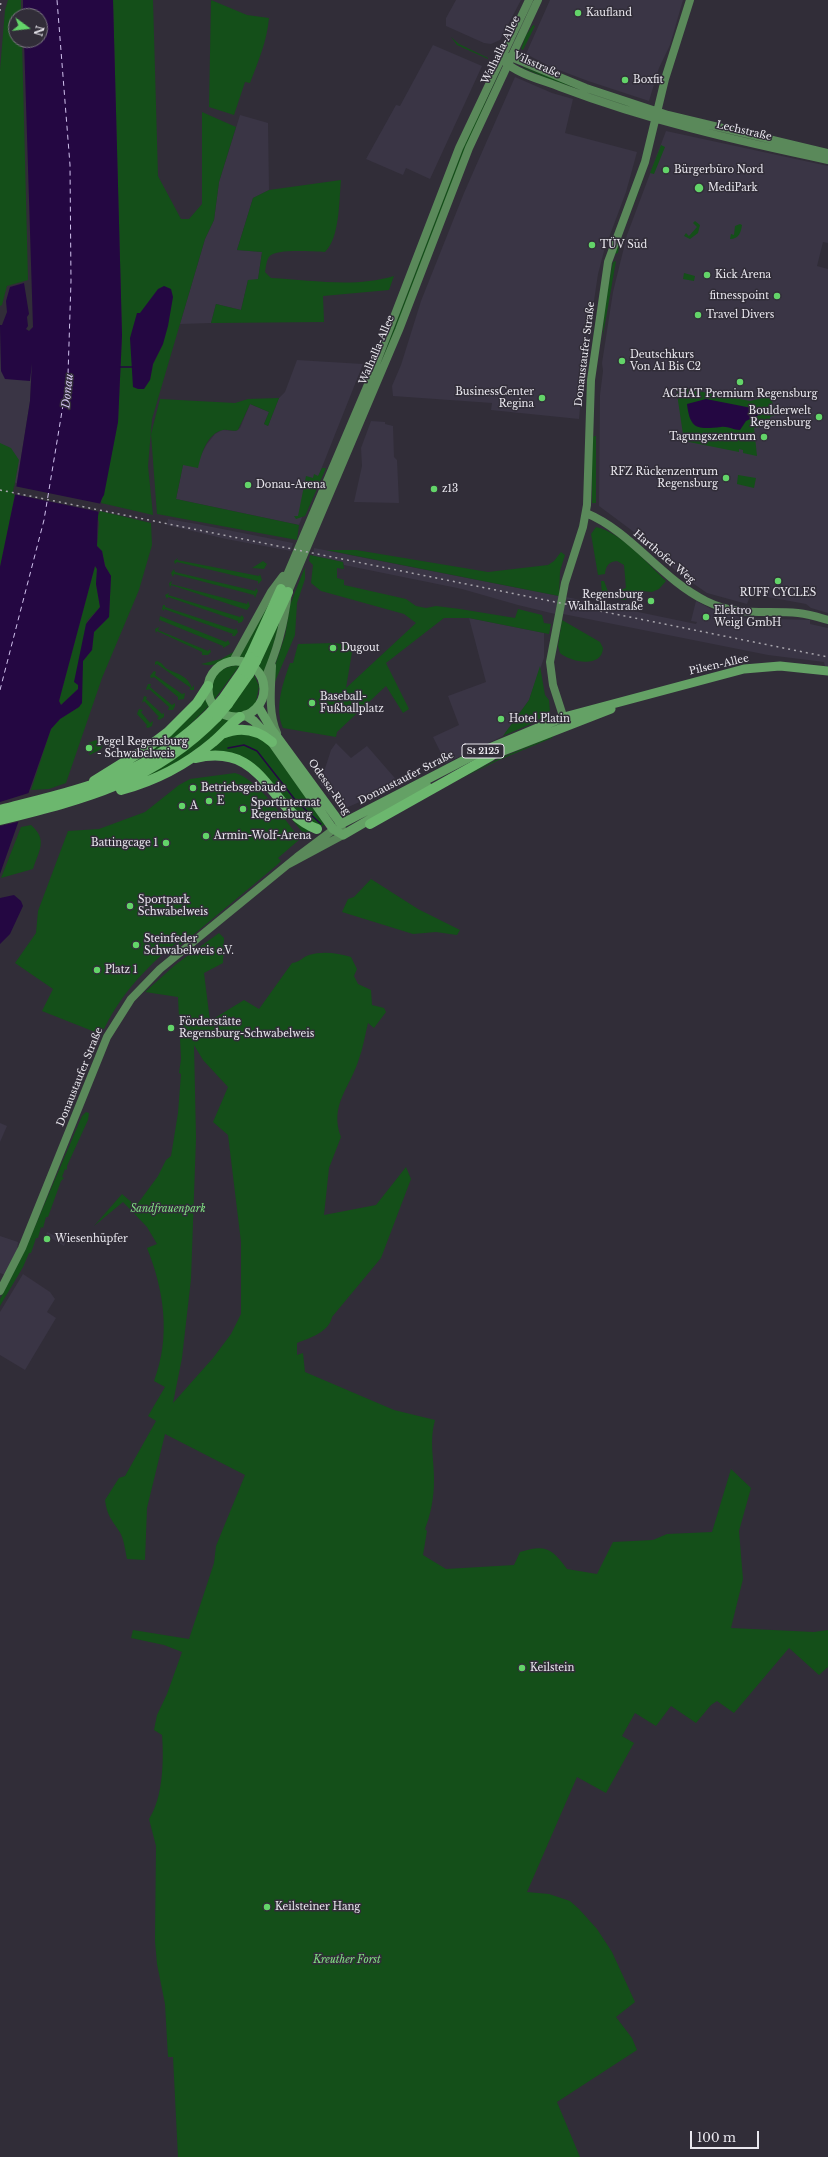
<!DOCTYPE html>
<meta charset="utf-8">
<style>
body{margin:0}
#map{position:relative;width:828px;height:2157px;overflow:hidden;background:#312d38;font-family:"Libre Baskerville",serif}
canvas{display:block}
.north{position:absolute;left:8px;top:8px;width:40px;height:40px;box-sizing:border-box;background:#312d38;border:1px solid #7b7781;border-radius:50%;rotate:105deg;font-size:11px;font-weight:700;line-height:16px;text-align:center;color:#e9e7ee}
.north::after{content:'';display:block;margin:auto;width:14px;height:18px;background:#63d469;clip-path:polygon(50% 0,100% 100%,50% 72%,0 100%)}
.scale{position:absolute;left:690px;top:2131px;width:69px;height:18px;box-sizing:border-box;border:2px solid #e9e7ee;border-top:0;padding-left:5px;font-size:12px;line-height:14px;white-space:nowrap;color:#e9e7ee;-webkit-text-stroke:3px #312d38;paint-order:stroke}
</style>
<div id="map">
<canvas width="828" height="2157"></canvas>
<div class="north">N</div>
<div class="scale">100 m</div>
</div>
<script>
const ctx = document.querySelector('canvas').getContext('2d');
ctx.lineJoin = 'round';
function fillPath(path, color) { ctx.fillStyle = color; ctx.fill(path, 'evenodd'); }
function strokePath(path, color, width, dash) { ctx.strokeStyle = color; ctx.lineWidth = width; ctx.lineCap = dash ? 'butt' : 'round'; ctx.setLineDash(dash || []); ctx.stroke(path); }
function label(font, color, halo, rows, align = 'center') {
  ctx.font = font + ' "Libre Baskerville",serif'; ctx.lineWidth = 3; ctx.setLineDash([]); ctx.textBaseline = 'middle'; ctx.strokeStyle = halo; ctx.fillStyle = color; for (const [text, x, y, turn = 0] of rows) {
    ctx.save(); ctx.translate(x, y); ctx.rotate((+turn || 0) * Math.PI / 180); ctx.textAlign = isNaN(turn) ? turn : align; if (halo) ctx.strokeText(text, 0, 0); ctx.fillText(text, 0, 0); ctx.restore();
  }
}
fillPath(new Path2D(`
 M456,0H521L500,40L491,44L484,43L446,26V18Z
 M550,0H683L670,45L659,68L649,101L588,81L551,67L526,54Z
 M433,45L482,66L430,179L406,168L403,175L366,159L396,105L400,106Z
 M515,77L552,93L573,99L565,133L637,152L626,192L604,251L598,274L583,374L579,419L491,410L492,403L393,396L392,386L401,365L421,301L464,193Z
 M240,115L268,123L269,190L253,198L237,250L262,252L258,280H248L241,310L216,304L211,323L180,324L205,239L214,220L219,182Z
 M666,131L828,166V243L823,242L817,266L828,269V613L811,608L806,604L751,594L747,604L707,593L678,573L642,538L599,506L600,395L603,371L602,363L613,292L627,235Z
 M0,329L1,371L32,362L30,401L17,483L0,480Z
 M297,360L363,364L299,525L176,499L183,465L201,455L207,444L215,434L222,430L236,431L240,428L250,404L269,412L264,424L268,426L279,398L285,392Z
 M371,421L385,422V424L393,426L394,457L397,460L399,503L354,502L362,466L361,448Z
 M168,519L197,524L293,543L291,551L226,539L167,525Z
 M314,548L559,596L555,614L518,605L462,589L344,565L343,562L313,556Z
 M566,597L696,624L697,622L691,621L696,601L717,612L745,618L810,620V624L828,628V666H825L824,662L768,655L563,614Z
 M469,618L544,633V658L529,700L503,736L446,763L433,737L459,725L448,696L486,682Z
 M336,743L351,758L367,746L400,784L346,808L336,802L320,784L331,750Z
 M0,1123L7,1126L0,1142Z
 M47,1232L66,1241L64,1246L46,1235Z
 M0,1236L18,1242L17,1251L5,1275L0,1273Z
 M23,1274L50,1292L55,1299L47,1312L56,1318L25,1370L0,1355V1312Z`), '#3a3545');
fillPath(new Path2D(`
 M8,0H21V16H16V40H22L28,280L7,286L2,305L0,306V70L5,10Z
 M113,0H153L158,176L181,219H189L202,204V112L236,127L219,182L214,220L205,239L152,419L148,466L153,515L101,503L118,422L122,335ZM140,313L163,344L153,364L150,380L137,314Z
 M211,0L247,15L269,18C267,41 258,62 250,83L245,82L234,115L209,107Z
 M533,25L535,26L523,50L521,49L526,35Z
 M451,37L459,44L488,58V59L457,45Z
 M523,67L645,112L549,79L523,68Z
 M499,70L500,71C465,144 440,221 410,297C399,325 386,352 374,380L465,143Z
 M661,145L665,147L654,174L650,173Z
 M646,173L621,236L618,253L615,254L619,238Z
 M341,180C339,200 340,238 325,252C314,252 275,248 269,257C266,261 266,268 265,272L271,278C312,280 354,288 394,276L389,290L323,296L324,322L211,323L216,304L241,310L248,280L258,279L262,252L237,250L253,198L269,190Z
 M695,221L700,225L698,233L690,239L684,236L686,233L689,236L697,227L693,223Z
 M740,224L742,225C741,232 739,239 730,239L731,234L734,235L735,226Z
 M616,261L603,335C603,311 608,286 613,262Z
 M684,273L695,276L694,281L683,279Z
 M676,387L750,401L771,396L775,415L770,417L771,425L754,428L757,456L743,453V450L739,449V452L684,441Z
 M279,398L268,426L264,424L269,412L250,404L238,430C233,432 228,429 223,430C207,433 201,455 198,468L183,465L176,499L299,525L297,540L157,514L151,434L160,399L235,403L248,399Z
 M594,436H596V503H592V439Z
 M0,443L11,448L19,460L13,494L15,495L0,567Z
 M322,468H326L305,516L296,519L294,516H298L306,476L313,478L314,474L318,476Z
 M738,475L756,478L754,488L737,484Z
 M100,511L151,523L152,545L139,590L102,678L66,783L49,789L31,790L51,729L60,719L79,707L83,661L92,650L94,632L109,617L111,576L105,565L102,551L97,546L99,522L97,517Z
 M596,527C621,532 648,564 666,581L659,589L652,592L642,591L632,598L624,600L605,598L602,595L601,581H604L609,594L626,588L624,565L617,561C608,562 606,566 605,574L598,575L591,534Z
 M326,550H356L488,572L548,565L554,561L561,552L565,555L560,571L559,596Z
 M310,555L343,562L344,569L337,568V578L344,580V585L406,599L416,606L426,608L436,606L460,609L515,618L518,609L542,615L544,623L551,624L549,634L469,618H444L386,663L409,709L403,713L386,686L337,732L336,737L283,728C274,708 283,683 290,663H293L298,644L335,643L353,646L346,688L416,623L404,614L321,591L311,583L313,565L309,561Z
 M178,558L177,560L259,576L260,574L262,580L258,584V581L177,562L175,564L174,561Z
 M263,561L267,564L264,569L252,568Z
 M95,566L97,569L96,584L100,607L87,621L78,689L61,705L59,701Z
 M305,567V579L297,603L295,635L274,684V668L285,636L290,605Z
 M174,569L175,572L255,591L256,588L258,591L255,598L254,595L174,574L173,577L171,573Z
 M172,581L171,584L247,604L248,601L250,606L247,610L171,585L170,588L169,583Z
 M277,589L244,659L237,658Z
 M169,593L168,595L240,617L242,615L244,618L242,622L238,623V621L168,597L167,599L165,595Z
 M163,605H165V607L235,630L236,628L238,632L235,636H232L233,634L164,609V611L162,609Z
 M283,613L264,676L258,668Z
 M160,616L226,642L228,640L230,644L223,648V646L160,620L159,622Z
 M562,620L600,642L603,648C602,669 570,662 560,653L558,646Z
 M159,627L158,630L208,651L210,649L211,652L208,655H202V652L157,631L156,633L155,629Z
 M237,650C230,661 214,668 201,664L221,659Z
 M157,661C163,663 163,666 167,669C178,674 188,676 192,688L194,685V690H189L191,688L157,664L155,665V662Z
 M240,665L214,700C206,680 220,665 240,665Z
 M540,666L545,695L549,700L550,712L533,723L503,736L529,700Z
 M154,671L156,672L155,675L182,694L185,693L184,699L178,700V697L154,677L151,678L150,676Z
 M254,675L259,686L255,707C248,715 236,717 226,713Z
 M148,684H151L150,687L172,705L175,703V706L173,710H168L169,707L149,689L147,690L146,689Z
 M144,696L147,697L146,699L162,714L164,713V717L159,720L157,718L159,717L144,701L142,703Z
 M208,697L211,704L169,745L124,767L187,718Z
 M139,709L143,710L141,712L150,723L153,721L152,726L148,728L146,727L147,725L137,714Z
 M222,717L233,720L226,727L166,771L142,778Z
 M241,732L265,740L325,824L321,827L306,821L251,764L199,756L226,736Z
 M553,736L552,738L499,760L454,782L498,759Z
 M96,740L103,745L101,749L90,755L89,754L92,748L88,743Z
 M235,773C258,779 285,820 300,839L278,858L281,861L277,865L187,940L172,951H169L192,931C156,957 124,988 104,1029L95,1032L42,1011L53,989L15,963L36,933L38,911L68,831L99,829L145,812L179,785L190,779Z
 M289,816L314,830L304,834Z
 M31,825C48,840 39,850 33,869L1,878L21,827Z
 M371,879L418,909L460,930L457,935L436,932L413,934L342,912L348,899L354,897Z
 M219,933L224,938L223,963L204,973L210,1021L244,1000L259,1009L292,963C301,962 302,957 309,955C323,951 337,953 351,957L357,969L354,976L358,984L371,990L372,1005L384,1008L386,1012L374,1028L368,1023C365,1035 363,1048 359,1059C350,1088 329,1105 341,1137L329,1168L324,1215L376,1205L406,1167L411,1179L381,1258L332,1317C329,1332 310,1338 297,1343V1355L303,1353L305,1372L394,1410L435,1420C429,1441 434,1459 434,1480C434,1497 431,1513 425,1529L427,1531L423,1555L446,1569L514,1565L520,1552C545,1544 552,1548 567,1569L597,1574L613,1542L653,1540L667,1534L712,1532L731,1469L751,1488L739,1531L743,1579L731,1628L814,1632L828,1630V1667L819,1675L789,1648L734,1713L717,1701L711,1705L696,1723L671,1706L656,1726L635,1713L622,1736L634,1743L606,1793L577,1777L527,1892L549,1894L570,1901L579,1909L597,1929L612,1952L635,2002L616,2017L632,2038L637,2050L557,2102L580,2157H178L173,2057H168L165,2004L157,1964L155,1941L156,1846L149,1819C163,1798 164,1760 162,1735L154,1730L157,1715L167,1694L182,1652L164,1645L131,1638L133,1630L189,1639L214,1563L216,1546L245,1475L165,1434L147,1508L145,1560L127,1559C125,1550 124,1538 119,1531C111,1519 107,1515 105,1500L119,1478L125,1476L156,1421L148,1416L165,1387L154,1381C171,1336 164,1290 147,1248L157,1244L147,1227L123,1202L94,1226L122,1194L136,1206L158,1176L166,1160L171,1156L178,1113L181,1074L179,1073L181,1059L178,997L145,992L175,965ZM194,1045L203,1060L228,1087L213,1122L228,1135L229,1143L241,1242V1314L231,1334L213,1358L173,1403L182,1358L191,1279L196,1138Z
 M86,1112L89,1113L88,1120L67,1166V1170L65,1169L62,1177L64,1178L61,1181L48,1217H46L43,1228L41,1227L38,1238H36L31,1253H29L23,1267L0,1306V1299L24,1252L82,1116Z`), '#144f19');
fillPath(new Path2D(`
 M23,0H113L122,335L118,422L104,495C96,506 98,531 97,546L102,551L105,566L111,576L109,617L94,632L92,650L83,661L82,703L79,707L60,719L51,729L0,874V567L15,495L30,401L32,363L30,381L5,379L1,371L0,325H2L7,312L6,301L10,287L24,283L29,314L27,317L28,326L26,329L29,331L33,327L24,40H40V16H23ZM95,566L97,569L96,584L100,607L86,624L74,682L78,685V689L61,705L59,701Z
 M164,286L171,289L173,297L168,326L163,344L153,364L150,380L144,389H138L133,387L130,338L137,313H140L158,289Z
 M706,399L762,410L763,413L746,421L740,430C733,430 728,426 721,427C699,429 690,431 687,404Z
 M14,895L21,901L23,906L10,934L0,944V898Z`), '#240742');
fillPath(new Path2D(`
 M14,486L102,504L100,512L13,494Z
 M32,792L22,821L0,826V802Z`), '#312d38');
strokePath(new Path2D(`
 M120,367H132
 M228,748L244,745L257,751L296,801L321,824`), '#240742', 1.5);
strokePath(new Path2D(`
 M0,690L44,520L68,375L71,281L70,165L57,0`), '#d1c2ee', 1, [5, 4]);
strokePath(new Path2D(`
 M507,57H511L586,88L668,115L828,153
 M505,62C518,74 542,80 560,87C647,120 737,141 828,160
 M586,513C632,532 661,579 706,601C738,617 765,610 798,613C809,614 818,617 828,620
 M281,589L369,382L459,148L529,0
 M233,661L271,592L283,576
 M272,666C271,688 268,713 277,733
 M263,683C277,651 284,626 288,592L399,330L469,148L538,0
 M565,722L553,685L550,662L565,583L583,527L587,505L591,380L608,262L645,162L665,79L690,0
 M0,1291L22,1248L107,1037L131,999L160,969L297,857L341,824L343,835L289,864`), '#5a895a', 8);
strokePath(new Path2D(`
 M208 689a28 28 0 1 1 56 0a28 28 0 1 1-56 0Z
 M258,706L272,730L341,824L478,753L564,717L744,669L780,666L828,671
 M245,715L254,721L266,734L333,829L343,835L427,786
 M485,758L611,709`), '#64a165', 9);
strokePath(new Path2D(`
 M250,657L281,589
 M256,661L288,592
 M222,700L243,670
 M228,704L249,674
 M222,734C241,726 257,729 272,742
 M195,758C267,742 266,809 317,829
 M94,781L147,748L168,732L197,703L208,686
 M121,790C155,781 187,764 213,742C223,734 230,724 240,717
 M0,810C85,788 146,777 211,712
 M0,820C85,799 154,782 217,717
 M370,824L491,756`), '#6cb76e', 10);
strokePath(new Path2D(`
 M0,11L1,0
 M0,490L828,657`), '#a8a5ad', 1.5, [2, 4]);
strokePath(new Path2D(`
 M243,670L250,657
 M249,674L256,661
 M211,712L222,700
 M217,717L228,704`), '#6cb76e', 10);
for (const [x, y, r, color] of [
 [578,13,4,"#63d469"],
 [625,80,4,"#63d469"],
 [666,170,4,"#63d469"],
 [699,188,5,"#63d469"],
 [592,245,4,"#63d469"],
 [707,275,4,"#63d469"],
 [777,296,4,"#63d469"],
 [698,315,4,"#63d469"],
 [622,361,4,"#63d469"],
 [740,382,4,"#63d469"],
 [542,398,4,"#63d469"],
 [819,417,4,"#63d469"],
 [764,437,4,"#63d469"],
 [726,478,4,"#63d469"],
 [248,485,4,"#63d469"],
 [434,489,4,"#63d469"],
 [778,581,4,"#63d469"],
 [651,601,4,"#63d469"],
 [706,617,4,"#63d469"],
 [333,648,4,"#63d469"],
 [312,703,4,"#63d469"],
 [501,719,4,"#63d469"],
 [89,748,4,"#63d469"],
 [193,788,4,"#63d469"],
 [209,801,4,"#63d469"],
 [182,806,4,"#63d469"],
 [243,809,4,"#63d469"],
 [206,836,4,"#63d469"],
 [166,843,4,"#63d469"],
 [130,906,4,"#63d469"],
 [136,945,4,"#63d469"],
 [97,970,4,"#63d469"],
 [171,1028,4,"#63d469"],
 [47,1239,4,"#63d469"],
 [522,1668,4,"#63d469"],
 [267,1907,4,"#63d469"]
]) { const dot = new Path2D(); dot.arc(x, y, r, 0, 2 * Math.PI); ctx.fillStyle = color; ctx.fill(dot); strokePath(dot, '#312d38', 1.5); }
for (const [x, y, w] of [
 [483,751,42]
]) { const box = new Path2D(); box.roundRect(x - w / 2, y - 7, w, 14, 3); ctx.fillStyle = '#312d38'; ctx.fill(box); strokePath(box, '#e9e7ee', 1); }
label('bold 9px', '#e9e7ee', null, [
 ["St 2125",483,751]
]);
label('10px', '#e9e7ee', '#312d38', [
 ["Kaufland",586,13],
 ["Boxfit",633,80],
 ["Bürgerbüro Nord",674,170],
 ["MediPark",708,188],
 ["TÜV Süd",600,245],
 ["Kick Arena",715,275],
 ["fitnesspoint",769,296,"right"],
 ["Travel Divers",706,315],
 ["Deutschkurs",630,355],
 ["Von A1 Bis C2",630,367],
 ["BusinessCenter",534,392,"right"],
 ["Regina",534,404,"right"],
 ["ACHAT Premium Regensburg",740,394,"center"],
 ["Boulderwelt",811,411,"right"],
 ["Regensburg",811,423,"right"],
 ["Tagungszentrum",756,437,"right"],
 ["RFZ Rückenzentrum",718,472,"right"],
 ["Regensburg",718,484,"right"],
 ["Donau-Arena",256,485],
 ["z13",442,489],
 ["RUFF CYCLES",778,593,"center"],
 ["Regensburg",643,595,"right"],
 ["Walhallastraße",643,607,"right"],
 ["Elektro",714,611],
 ["Weigl GmbH",714,623],
 ["Dugout",341,648],
 ["Baseball-",320,697],
 ["Fußballplatz",320,709],
 ["Hotel Platin",509,719],
 ["Pegel Regensburg",97,742],
 ["- Schwabelweis",97,754],
 ["Betriebsgebäude",201,788],
 ["E",217,801],
 ["Sportinternat",251,803],
 ["Regensburg",251,815],
 ["A",190,806],
 ["Armin-Wolf-Arena",214,836],
 ["Battingcage 1",158,843,"right"],
 ["Sportpark",138,900],
 ["Schwabelweis",138,912],
 ["Steinfeder",144,939],
 ["Schwabelweis e.V.",144,951],
 ["Platz 1",105,970],
 ["Förderstätte",179,1022],
 ["Regensburg-Schwabelweis",179,1034],
 ["Wiesenhüpfer",55,1239],
 ["Keilstein",530,1668],
 ["Keilsteiner Hang",275,1907]
], 'left');
label('10px', '#e9e7ee', '#312d38', [
 ["Walhalla-Allee",501,50,-64],
 ["Vilsstraße",537,65,24],
 ["Lechstraße",744,131,13],
 ["Walhalla-Allee",377,350,-67],
 ["Donaustaufer Straße",585,354,-83],
 ["Harthofer Weg",664,557,40],
 ["Pilsen-Allee",719,665,-13],
 ["Donaustaufer Straße",406,778,-27],
 ["Odessa-Ring",329,787,55],
 ["Donaustaufer Straße",80,1077,-68]
]);
label('italic 10px', '#80e183', '#312d38', [
 ["Sandfrauenpark",168,1209],
 ["Kreuther Forst",347,1960]
]);
label('italic 11px', '#d1c2ee', '#312d38', [
 ["Donau",68,391,-84]
]);
</script>
